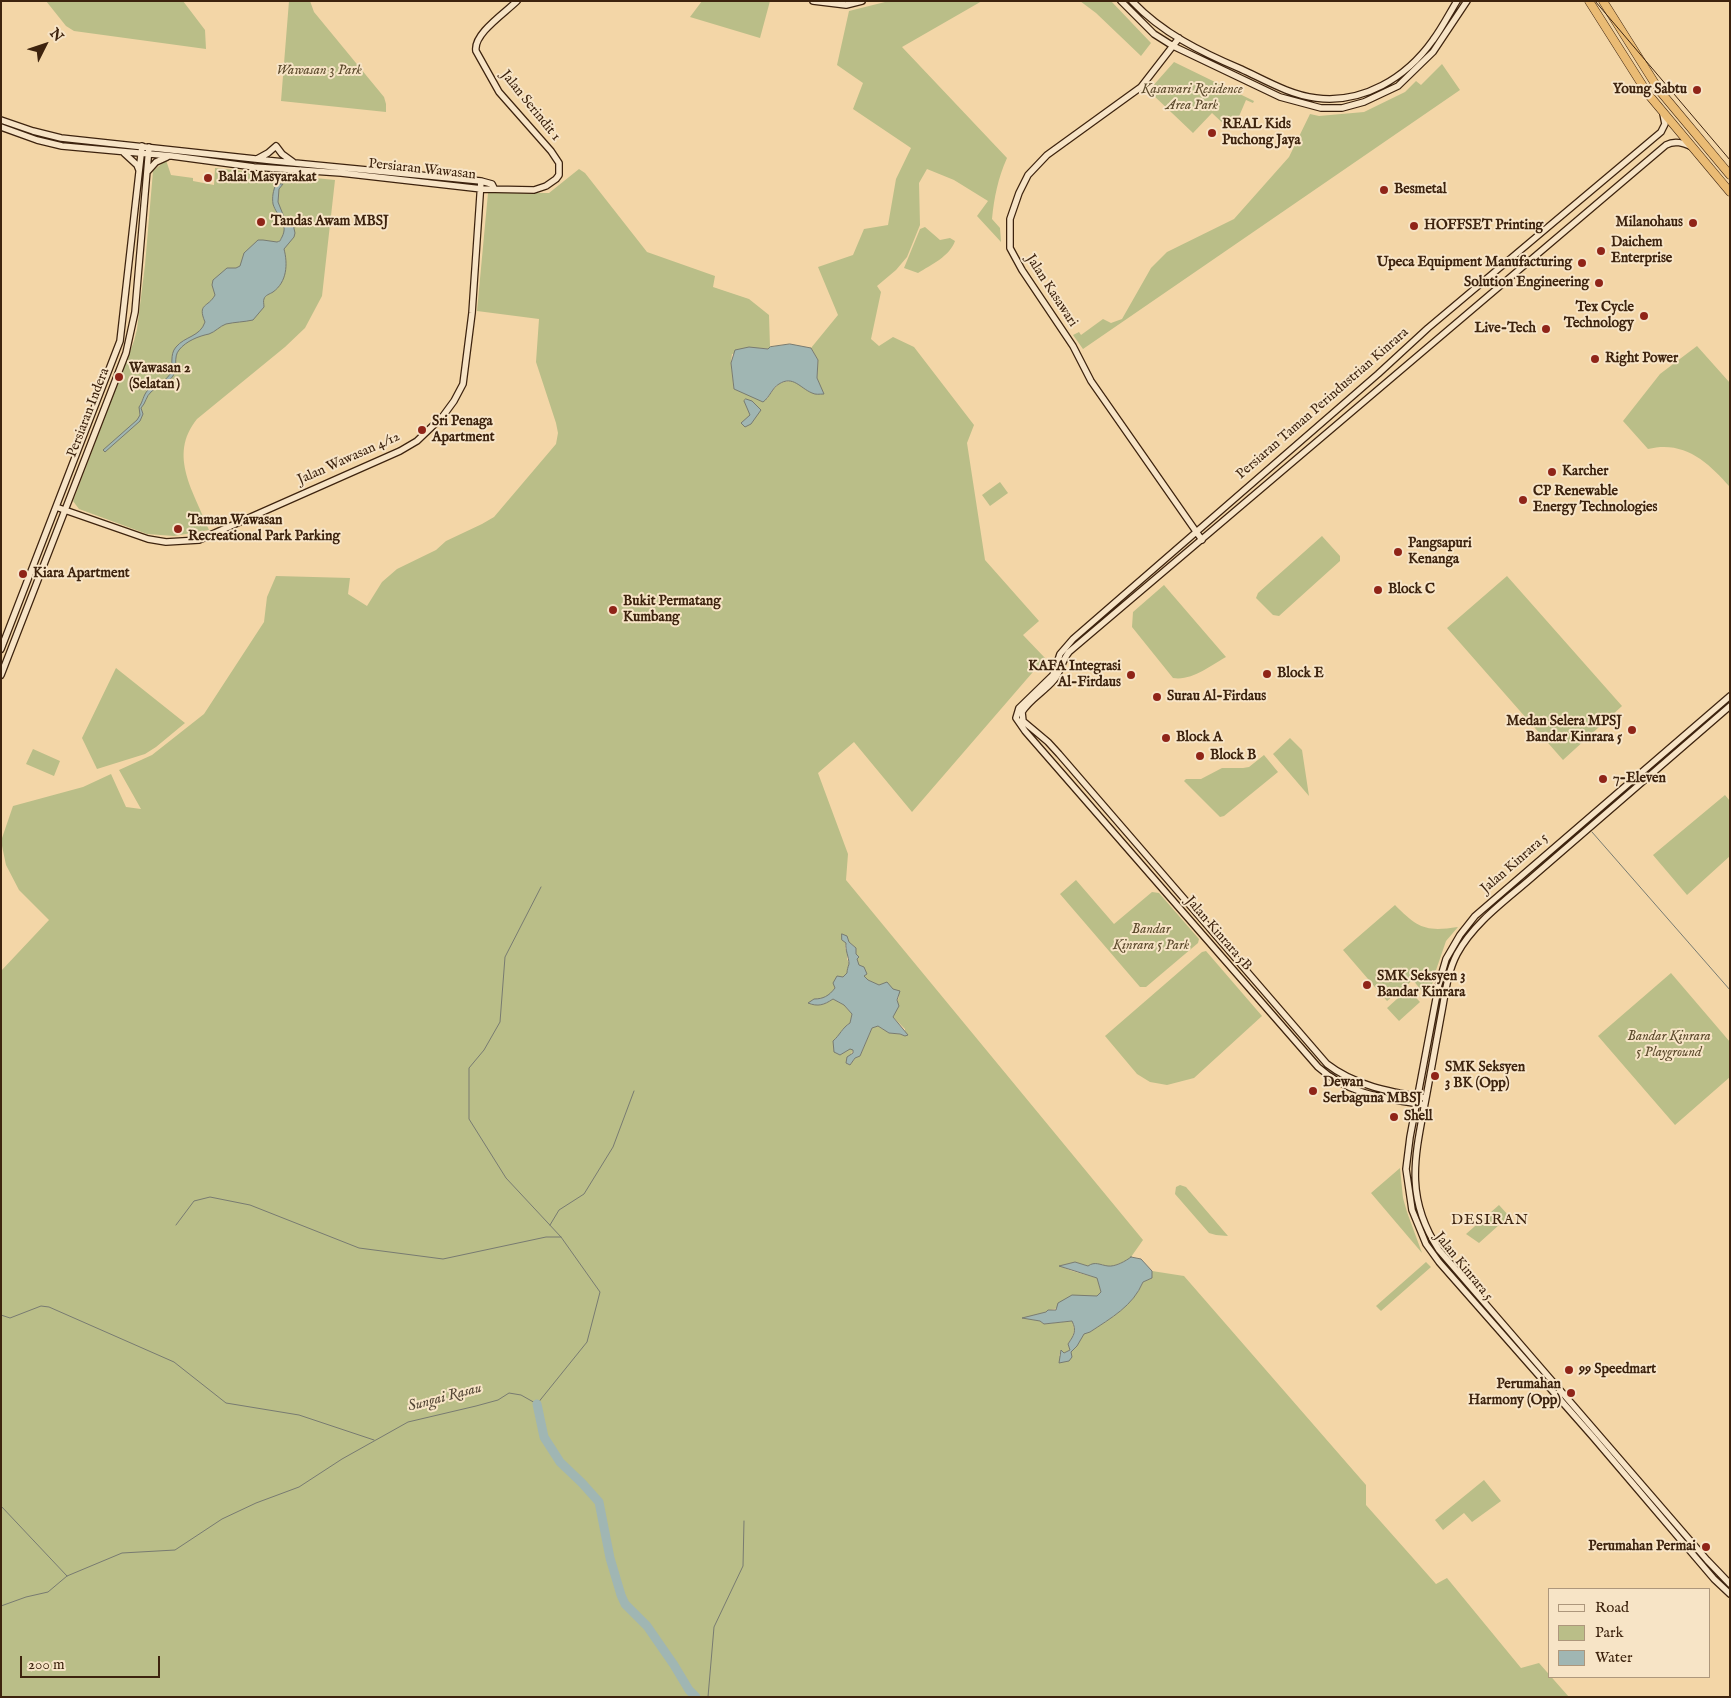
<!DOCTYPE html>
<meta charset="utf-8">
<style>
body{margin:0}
#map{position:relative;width:1731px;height:1698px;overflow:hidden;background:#f3d6a7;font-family:"IM FELL English",serif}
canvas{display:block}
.frame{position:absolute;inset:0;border:2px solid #3d230e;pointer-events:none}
.legend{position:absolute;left:1548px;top:1588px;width:162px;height:90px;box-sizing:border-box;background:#f7e4c6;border:1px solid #ad977c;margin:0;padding:6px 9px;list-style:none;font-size:15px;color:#3d230e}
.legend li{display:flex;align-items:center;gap:10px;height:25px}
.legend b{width:25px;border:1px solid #ad977c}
.north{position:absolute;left:20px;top:20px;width:50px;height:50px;-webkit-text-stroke:4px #f7e4c6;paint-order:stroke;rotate:49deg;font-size:14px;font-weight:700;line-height:20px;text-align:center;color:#3d230e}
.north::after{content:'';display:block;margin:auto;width:18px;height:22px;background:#3d230e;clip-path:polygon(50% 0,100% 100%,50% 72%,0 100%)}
.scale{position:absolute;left:20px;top:1656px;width:140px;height:22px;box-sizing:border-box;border:2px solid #3d230e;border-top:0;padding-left:6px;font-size:15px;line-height:18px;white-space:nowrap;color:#3d230e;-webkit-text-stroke:4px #f7e4c6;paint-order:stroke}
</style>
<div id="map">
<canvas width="1731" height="1698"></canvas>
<div class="frame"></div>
<ul class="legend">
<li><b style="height:6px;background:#f7e4c6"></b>Road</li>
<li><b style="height:14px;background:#babe88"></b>Park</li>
<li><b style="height:14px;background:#a0b6b3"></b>Water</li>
</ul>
<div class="north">N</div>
<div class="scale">200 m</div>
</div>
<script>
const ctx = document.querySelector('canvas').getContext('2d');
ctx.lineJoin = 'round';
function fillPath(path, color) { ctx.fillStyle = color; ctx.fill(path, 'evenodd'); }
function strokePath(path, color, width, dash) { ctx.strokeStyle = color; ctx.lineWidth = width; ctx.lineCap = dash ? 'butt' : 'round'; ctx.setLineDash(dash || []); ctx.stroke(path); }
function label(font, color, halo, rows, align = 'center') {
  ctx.font = font + ' "IM FELL English",serif'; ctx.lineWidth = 4; ctx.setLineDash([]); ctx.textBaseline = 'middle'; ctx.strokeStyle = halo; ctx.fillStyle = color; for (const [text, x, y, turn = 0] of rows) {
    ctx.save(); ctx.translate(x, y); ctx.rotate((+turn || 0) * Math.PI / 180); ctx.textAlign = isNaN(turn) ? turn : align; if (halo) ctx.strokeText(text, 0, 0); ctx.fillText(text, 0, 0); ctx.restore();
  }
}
fillPath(new Path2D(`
 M46,1H183L205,30L206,49L74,31L66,26Z
 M289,1H310L314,12L384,97L386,104V112L281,101Z
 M702,1H770L760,38L690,17Z
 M889,1H982L902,47L1007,158C998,178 994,198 992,219L1000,228L1001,242L977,216L988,201L954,180L927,169L919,183L920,225L907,257L896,270L877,286L881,292L871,339L879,346L893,337L914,347L974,425L967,443L985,560L1039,621L1023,635L1045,658L912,812L854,742L818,773L848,854L846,880L1143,1240L1131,1257L1126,1261L1110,1267L1100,1264L1088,1266L1075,1262L1060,1266L1072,1271L1097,1278L1101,1292L1097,1296C1079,1296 1065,1309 1048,1310L1046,1312L1024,1318L1040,1321L1044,1324L1072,1321C1076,1331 1074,1335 1068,1344L1070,1350L1064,1353L1061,1351L1059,1356C1072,1351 1077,1346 1084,1333L1090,1332C1111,1318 1133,1306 1143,1282L1152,1278V1271L1184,1276L1366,1485V1505L1436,1584L1447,1578L1521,1668L1539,1663L1569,1697H1V971L49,920L19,890L6,865L1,841L13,806L83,787L111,774L126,807L141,809L119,770L152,755L204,714L264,622L267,597L276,576L350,578L348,594L367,606L382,582L397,569L436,550L446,541L482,524L494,517L556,444L558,433L556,423L536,362L539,319L477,311L488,193H549L579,169L585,173L647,252L715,276L713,287L749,299L769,315L770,347L768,349L761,348L732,354L731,363L734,389L767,399C776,386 778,381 794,381L810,392L823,394L817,378L818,360L811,348L838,315L818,267L853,255L864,229L888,225L896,179L911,148L853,109L863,83L837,65L849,11ZM847,936L849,942L856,948C855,957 859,974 868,980C878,987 890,987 899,996L893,1017L905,1029V1036L900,1034L889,1033L878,1026L872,1028L860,1056L855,1058L850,1065L846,1063L853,1050L850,1048L840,1055C839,1040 836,1033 850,1023L852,1014L844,1005L833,999C824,1005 818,1007 809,1003L814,999H820L830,995L847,973L849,963L847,959L848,953L845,948Z
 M1080,1H1111L1151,43L1141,56L1096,13Z
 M1174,62L1254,101L1253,103L1246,100L1237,121L1230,130L1212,113L1193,133L1151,93V88Z
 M1442,64L1460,90L1083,349L1073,335L1079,332L1081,335L1103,319L1111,323L1122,319L1151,268L1167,252L1234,219L1289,157L1310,114L1319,116L1364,112L1405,92L1416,81L1421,85Z
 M166,160L171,175L193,178V181L214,185L215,168L335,180L322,296L305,328L285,347L197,419C167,456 195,493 209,530L174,536L147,534L79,509L73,501L134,341L137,329L145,265L153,171Z
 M925,227L940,240L950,238L955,241C950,256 931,265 918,273L904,268L920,229Z
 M1697,346L1730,383V487C1708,462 1684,440 1648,449L1623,421L1660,374Z
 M1000,482L1008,493L990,506L982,495Z
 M1322,536L1340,556V561L1279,616L1273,615L1256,598L1258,593Z
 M1507,576L1622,706L1563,760L1447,628Z
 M1164,585L1226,657C1210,666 1192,681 1173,678L1132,627L1133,612Z
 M116,668L185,723L156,747L145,754L97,769L82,738Z
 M1290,738L1302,750L1309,796L1273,754Z
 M33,749L60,761L54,776L26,764Z
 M1264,755L1278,772L1224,816L1220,817L1184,781L1186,779H1201L1222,768H1243L1249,767Z
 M1725,795L1730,801V856L1687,895L1653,855Z
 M1076,880L1114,924L1152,892L1159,893L1199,939L1198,943L1146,987H1140L1060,894Z
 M1395,905C1418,928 1425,932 1458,927L1446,941L1434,976L1430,995L1424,994L1413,980L1387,1001L1343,950Z
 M1206,951L1262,1016L1194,1078L1167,1085L1150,1082L1137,1074L1105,1036L1202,952Z
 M1671,973L1730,1042V1077L1675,1125L1598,1036Z
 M1408,989L1420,1002L1399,1021L1387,1008Z
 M1400,1168L1403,1198L1407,1212L1422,1253L1371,1193Z
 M1180,1185L1186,1187L1228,1236L1216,1235L1209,1233L1175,1194L1176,1187Z
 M1499,1205L1509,1216L1479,1243L1466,1234Z
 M1426,1262L1431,1267L1381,1311L1376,1306Z
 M1484,1480L1501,1501L1472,1522L1464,1513L1443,1530L1435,1520Z`), '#babe88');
const water = new Path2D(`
 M276,184H283L279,189L278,202L284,217L293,224L295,233L294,237L284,249C288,264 287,282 273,292C270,294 265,295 264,299C263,301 264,304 264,307L253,320C244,322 235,322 226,324C220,326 215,332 209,334C199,336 186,341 179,350C173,357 178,368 173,376C167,385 158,385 151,392C146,396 146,403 141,408L143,414L140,421L105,452L103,450L137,420L140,415L139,407C143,402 143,395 148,390C154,383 165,383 170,374C174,365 169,355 176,347C185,336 200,337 205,322C197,303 208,308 215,295L212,285L213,280L227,268H236L240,266L244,253L258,240H263L277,242C282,240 279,242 282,237C289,223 277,217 273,204C272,197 273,191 276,184Z
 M790,344L811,348L818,360L817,378L824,394C819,394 816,395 812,393C800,388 793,375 779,384C772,388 770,397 763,402L734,389L731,363L735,350L749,347L768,349L770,347Z
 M746,399L752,401L761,410L751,424L745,427L741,423L750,415L744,401Z
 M842,934L847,936L849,942L856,948V954L859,957L857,959L859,965L864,967L867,974L864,976L868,980L879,985L887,982L893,989L900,991L897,1000L899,1006L893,1017L908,1035L905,1036L900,1034L889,1033L878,1026L872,1028L860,1056L855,1058L850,1065L846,1063L847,1057L853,1053V1050L850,1049L840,1055L834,1052L833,1041C840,1035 842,1028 850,1023L852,1014L844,1005L833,999C824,1005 818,1007 808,1003L814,999C823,999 829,996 835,988L833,983L837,976L843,977L847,973C847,970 848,967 849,964C849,957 845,950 846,943L842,940Z
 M1131,1257L1141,1259L1152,1271V1278L1143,1282C1133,1306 1111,1318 1090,1332L1084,1334L1077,1346L1071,1352L1072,1357L1069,1361L1059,1363L1061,1350L1064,1353L1070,1350L1068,1344C1074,1335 1077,1331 1072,1321L1044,1324L1040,1321L1022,1318L1046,1312L1048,1310H1056L1058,1303L1072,1295L1097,1296L1101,1292L1097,1278L1059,1266L1075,1262L1088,1266C1095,1261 1100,1265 1108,1266C1115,1267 1126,1261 1131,1257Z`);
fillPath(water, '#a0b6b3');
strokePath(water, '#787b71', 1);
strokePath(new Path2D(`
 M1592,832L1730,990
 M176,1225L194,1201L210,1197L250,1205L359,1248L443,1259L546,1237H561
 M550,1225L559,1210L584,1194L613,1147L634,1091
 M1,1315L10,1318L41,1306L49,1307L174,1362L226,1403L299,1415L374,1440
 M1,1506L67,1576
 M1,1606L26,1597L48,1592L67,1576L122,1553L175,1550L222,1519L256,1503L299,1487L342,1459L408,1422L476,1406L498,1400L509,1393L521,1395L537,1404L587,1342L600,1292L561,1237L506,1178L469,1119V1068L484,1050L500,1022L505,957L541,887
 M708,1697L714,1627L743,1566L744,1521`), '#787b71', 1);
strokePath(new Path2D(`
 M537,1404L544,1437L560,1462L582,1483L599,1502L610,1558L621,1595L625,1604L647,1626L674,1665L689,1690L696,1697`), '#a0b6b3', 9);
const secondary = new Path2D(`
 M813,1L846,5L862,1
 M1121,1L1154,34L1173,46L1280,97L1321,108H1342L1364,102L1398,86L1433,52L1467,1
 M1132,1C1162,33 1201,52 1241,69C1265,80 1290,95 1316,98C1363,104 1406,78 1433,40C1442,28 1449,14 1457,1
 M1179,38L1141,87L1047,155L1028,175L1019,193L1010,219V248L1022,270L1073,346L1091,381L1202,540
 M1,120L33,131L61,138L274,161L481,181L492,184L494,188
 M1,127L37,140L62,146L172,156L254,167L341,173L482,189L534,190L546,186L556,179L559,175V163L551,151L499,92L476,51C473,34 505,13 517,1
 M124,153L137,165L139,170
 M257,159L268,153L276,146L282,154L293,162
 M147,172L156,162L167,157
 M56,507L148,539L166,542L199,540L400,451L417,441L443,416L454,401L463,384L472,313L481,181
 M1,649L120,341L142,146
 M1,675L126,353L135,312L149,147
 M1730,696L1475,916L1460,935L1446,959L1439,983L1410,1137L1406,1169L1412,1210L1426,1244L1439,1262L1593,1437L1714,1579L1730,1594
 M1730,706C1665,762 1600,818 1536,874C1508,899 1475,921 1457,954C1447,973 1445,996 1441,1016C1436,1043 1431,1071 1426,1098C1415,1156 1404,1197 1439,1250L1707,1560L1730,1584
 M1426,1098C1391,1092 1355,1086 1327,1064L1059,754L1048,742L1023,721L1022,712C1030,699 1044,692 1054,680C1061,672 1061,662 1069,652L1666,145C1675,140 1683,143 1692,147
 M1424,1105C1385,1098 1349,1095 1318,1067L1025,731L1016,718L1019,708L1053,675L1060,654L1073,639L1378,374L1428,328L1661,132L1665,124L1663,114`);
const highway = new Path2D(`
 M1589,1L1648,94L1730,192
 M1603,1L1659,90L1730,175`);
strokePath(secondary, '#3d230e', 8);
strokePath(highway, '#3d230e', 9);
strokePath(secondary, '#f7e4c6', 5.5);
strokePath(highway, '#eabb74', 8);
strokePath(new Path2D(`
 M1595,1L1730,160`), '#3d230e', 1);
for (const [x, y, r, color] of [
 [1697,90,5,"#8f2418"],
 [1212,133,5,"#8f2418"],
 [208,178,5,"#8f2418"],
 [1384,190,5,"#8f2418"],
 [261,222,5,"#8f2418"],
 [1693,223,5,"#8f2418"],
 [1414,226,5,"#8f2418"],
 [1601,251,5,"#8f2418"],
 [1582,263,5,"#8f2418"],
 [1599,283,5,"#8f2418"],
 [1644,316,5,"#8f2418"],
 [1546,329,5,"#8f2418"],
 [1595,359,5,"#8f2418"],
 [119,377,5,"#8f2418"],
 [422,430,5,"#8f2418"],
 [1552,472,5,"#8f2418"],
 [1523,500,5,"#8f2418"],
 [178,529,5,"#8f2418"],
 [1398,552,5,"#8f2418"],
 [23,574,5,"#8f2418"],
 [1378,590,5,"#8f2418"],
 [613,610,5,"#8f2418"],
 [1267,674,5,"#8f2418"],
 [1131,675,5,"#8f2418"],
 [1157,697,5,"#8f2418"],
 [1632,730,5,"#8f2418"],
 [1166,738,5,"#8f2418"],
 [1200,756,5,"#8f2418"],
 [1603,779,5,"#8f2418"],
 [1367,985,5,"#8f2418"],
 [1435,1076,5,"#8f2418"],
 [1313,1091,5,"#8f2418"],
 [1394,1117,5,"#8f2418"],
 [1569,1370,5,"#8f2418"],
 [1571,1393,5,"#8f2418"],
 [1706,1547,5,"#8f2418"]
]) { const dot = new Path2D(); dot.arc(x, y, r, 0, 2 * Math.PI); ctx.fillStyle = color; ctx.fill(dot); strokePath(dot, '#f7e4c6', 2); }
label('italic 14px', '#5c4a2c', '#f7e4c6', [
 ["Wawasan 3 Park",319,71],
 ["Kasawari Residence",1192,90],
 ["Area Park",1192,106],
 ["Bandar",1151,930],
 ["Kinrara 5 Park",1151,946],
 ["Bandar Kinrara",1669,1037],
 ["5 Playground",1669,1053]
]);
label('bold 14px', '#3d230e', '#f7e4c6', [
 ["Young Sabtu",1687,90,"right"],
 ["REAL Kids",1222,125],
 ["Puchong Jaya",1222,141],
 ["Balai Masyarakat",218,178],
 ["Besmetal",1394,190],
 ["Tandas Awam MBSJ",271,222],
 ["Milanohaus",1683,223,"right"],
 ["HOFFSET Printing",1424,226],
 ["Daichem",1611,243],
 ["Enterprise",1611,259],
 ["Upeca Equipment Manufacturing",1572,263,"right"],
 ["Solution Engineering",1589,283,"right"],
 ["Tex Cycle",1634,308,"right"],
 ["Technology",1634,324,"right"],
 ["Live-Tech",1536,329,"right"],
 ["Right Power",1605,359],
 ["Wawasan 2",129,369],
 ["(Selatan）",129,385],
 ["Sri Penaga",432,422],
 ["Apartment",432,438],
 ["Karcher",1562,472],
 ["CP Renewable",1533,492],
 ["Energy Technologies",1533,508],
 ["Taman Wawasan",188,521],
 ["Recreational Park Parking",188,537],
 ["Pangsapuri",1408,544],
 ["Kenanga",1408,560],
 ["Kiara Apartment",33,574],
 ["Block C",1388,590],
 ["Bukit Permatang",623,602],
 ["Kumbang",623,618],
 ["KAFA Integrasi",1121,667,"right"],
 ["Al-Firdaus",1121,683,"right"],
 ["Block E",1277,674],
 ["Surau Al-Firdaus",1167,697],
 ["Medan Selera MPSJ",1622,722,"right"],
 ["Bandar Kinrara 5",1622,738,"right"],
 ["Block A",1176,738],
 ["Block B",1210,756],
 ["7-Eleven",1613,779],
 ["SMK Seksyen 3",1377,977],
 ["Bandar Kinrara",1377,993],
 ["SMK Seksyen",1445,1068],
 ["3 BK (Opp)",1445,1084],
 ["Dewan",1323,1083],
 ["Serbaguna MBSJ",1323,1099],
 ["Shell",1404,1117],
 ["99 Speedmart",1579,1370],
 ["Perumahan",1561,1385,"right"],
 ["Harmony (Opp)",1561,1401,"right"],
 ["Perumahan Permai",1696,1547,"right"]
], 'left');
label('14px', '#3d230e', '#f7e4c6', [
 ["Jalan Serindit 1",530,106,51],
 ["Persiaran Wawasan",422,170,6],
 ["Jalan Kasawari",1051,291,57],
 ["Persiaran Taman Perindustrian Kinrara",1323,404,-41],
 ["Persiaran Indera",89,413,-69],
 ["Jalan Wawasan 4/12",349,459,-24],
 ["Jalan Kinrara 5",1515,864,-41],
 ["Jalan Kinrara 5B",1218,934,49],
 ["Jalan Kinrara 5",1463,1267,51]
]);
ctx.letterSpacing = '1px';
label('15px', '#3d230e', '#f7e4c6', [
 ["DESIRAN",1490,1221]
]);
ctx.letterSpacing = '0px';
label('italic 15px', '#564837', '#f7e4c6', [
 ["Sungai Rasau",445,1398,-15]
]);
</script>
